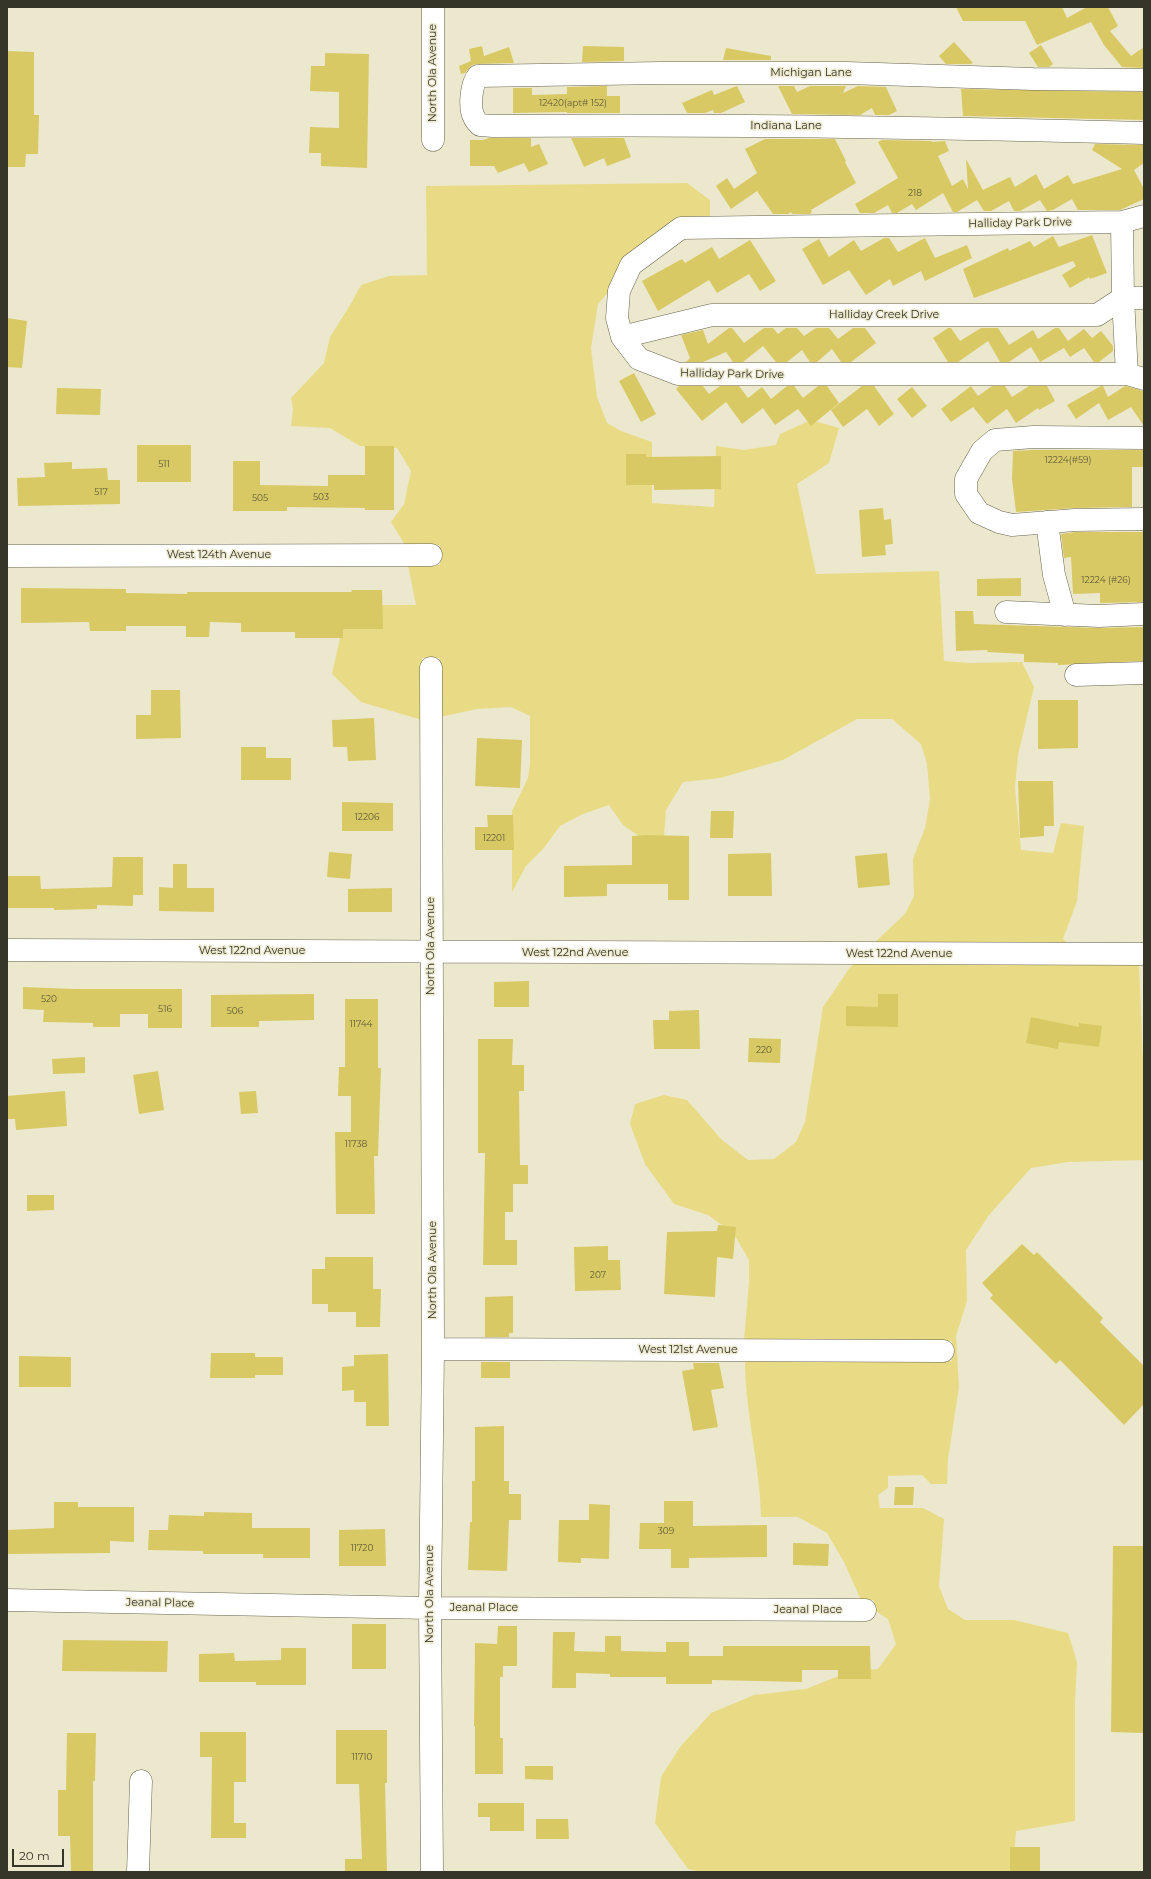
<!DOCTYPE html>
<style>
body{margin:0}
#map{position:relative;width:1151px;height:1879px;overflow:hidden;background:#ece8cd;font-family:Montserrat,sans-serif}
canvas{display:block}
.frame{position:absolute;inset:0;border:8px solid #36352a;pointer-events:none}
.scale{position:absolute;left:12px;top:1849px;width:52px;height:18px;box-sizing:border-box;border:2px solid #36352a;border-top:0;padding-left:5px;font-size:12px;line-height:14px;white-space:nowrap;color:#36352a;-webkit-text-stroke:3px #ece8cd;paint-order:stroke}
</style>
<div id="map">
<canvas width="1151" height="1879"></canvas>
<div class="frame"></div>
<div class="scale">20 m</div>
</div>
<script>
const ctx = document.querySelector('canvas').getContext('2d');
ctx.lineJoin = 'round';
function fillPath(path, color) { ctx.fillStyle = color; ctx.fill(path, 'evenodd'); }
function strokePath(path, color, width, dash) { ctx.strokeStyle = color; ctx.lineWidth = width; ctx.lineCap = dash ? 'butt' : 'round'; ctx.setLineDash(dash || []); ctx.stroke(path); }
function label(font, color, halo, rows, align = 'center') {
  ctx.font = font + ' Montserrat,sans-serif'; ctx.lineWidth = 3; ctx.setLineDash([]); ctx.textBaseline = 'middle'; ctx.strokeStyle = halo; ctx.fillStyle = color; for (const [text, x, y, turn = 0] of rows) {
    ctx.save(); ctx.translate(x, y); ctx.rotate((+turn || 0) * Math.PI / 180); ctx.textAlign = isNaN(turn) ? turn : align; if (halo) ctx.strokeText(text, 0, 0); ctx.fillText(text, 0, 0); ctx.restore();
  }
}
fillPath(new Path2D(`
 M687,183L710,200V217L611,289L598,304L591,348L597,397L607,423L621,431L652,442V503L714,507L716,446L744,450L776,445L780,434L811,420L839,428L829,463L797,484L816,574L939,571L944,661L971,663L1022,662L1034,687L1018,755L1015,787L1021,850L1053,853L1061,823L1084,826L1077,901L1063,939L1069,944L874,943L905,914L914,896L913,859L925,828L930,799L927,764L921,744L892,719H857L783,760L720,778L683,782L666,810L664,836L652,845L623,825L609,805L583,814L560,826L543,849L526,866L512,892V811L528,778L530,764V716L511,707L477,709L440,717V658H422V720L361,702L332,674L343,625L365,605H416L408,565H440V545H405L391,522L404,504L411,471L397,448L360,446L330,428L291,426L293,409L291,398L324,363L330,337L352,302L361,285L389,276L427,275L426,186Z
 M854,963L1139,964L1144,1083V1160L1068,1162L1031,1168L989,1215L966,1250L967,1301L956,1336L959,1387L948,1459L947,1484H931L922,1475L888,1476V1488L878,1495L880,1508H923L944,1519L939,1586L948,1609L965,1620H1014L1068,1633L1077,1662L1075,1702V1821L1016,1831L1013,1872H700L688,1869L655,1823L661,1777L680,1747L711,1713L754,1695L806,1689L851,1671L878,1669L896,1644L888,1619L874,1610V1600H861L844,1562L827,1533L798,1517H761C760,1464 745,1413 745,1360L952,1361V1341L744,1340L749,1283V1260L734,1234L708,1215L674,1204L645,1164L630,1124L635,1104L664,1095L687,1100L722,1140L748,1160L774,1159L796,1142L805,1122L823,1007L849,969Z`), '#e9db85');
fillPath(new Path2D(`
 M956,7H1062L1067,18L1087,7H1108L1118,26L1110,31L1131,56L1144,47V68L1122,67L1104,45L1091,22L1037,45L1025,21H963Z
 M954,42L973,63L971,64H946L939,56Z
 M1041,45L1053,64L1049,67H1038L1029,53Z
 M482,46L484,56L509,47L514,63L477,64L472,65L465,73L461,74L459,66L471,61L469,49Z
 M583,46L624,47V61L582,62Z
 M726,48L771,56V60H723Z
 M7,51L34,52V115H39L38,154H26L25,167H7Z
 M325,53L369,54L367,168L321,166V153H309L310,127L339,128V92L310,91L311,66H325Z
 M607,86V96H620V113H567V112L513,113V88H532V95L567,94V87Z
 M737,86L745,102L721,113H714L713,110L705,113H687L682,103L712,90L714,95Z
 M778,86H794L797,92L810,86H846L843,93L858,86L886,87L897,111L889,115H875L872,108L860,115L792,114Z
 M961,89L1144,92V120L963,116Z
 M489,138H531V147L539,144L548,164L529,172L524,163L498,173L494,166H470V140H483Z
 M571,138H624L631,157L607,166L604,158L584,167Z
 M765,139H835L846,161L845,162L856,183L811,210L812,212L810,214H792L791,212L788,214H773L757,191L731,209L716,186L727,178L734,189L757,173L745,149Z
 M882,140L931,141L932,142L945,141L949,151L938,156L952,186L963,179L968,189L966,159L983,190L1010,177L1015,187L1036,174L1044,189L1068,175L1073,184L1122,169L1092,150L1095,144L1144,145V163L1134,170L1144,189V199L1120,210H1078L1072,199L1053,210L1047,211L1040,200L1020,211H1014L1009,201L991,211H984L977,200L957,212H953L943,193L916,210L912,204L897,213H892L888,205L874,213H860L855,204L898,178L878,142Z
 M1092,235L1107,273L1090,279L1089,277L1070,288L1062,275L1076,266L1073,261L974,298L963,269L1008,248L1009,251L1030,241L1034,247L1053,236L1059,247Z
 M884,238H889L898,252L925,238L935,258L967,245L972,258L925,281L921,271L893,286L890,279L866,295L849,270L823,285L802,249L819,239L829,257L854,240L861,251Z
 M750,240L776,281L760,291L749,274L717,293L709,280L658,311L642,281L682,259L685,263L712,247L719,259Z
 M7,318L27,321L22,368L7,367Z
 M729,328H732L744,343L764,328H773L778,334L786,328H797L804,336L816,328H829L838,339L853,328H865L876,343L851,362H841L832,349L817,362H810L802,350L787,362H776L763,346L743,362H733L726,352L703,362H686L690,358L681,335L703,330L708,344Z
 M948,328H951L960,341L981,328H998L1009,345L1033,330L1038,339L1055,328H1059L1068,341L1084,329L1092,338L1101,331L1113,346V351L1099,362H1094L1084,348L1070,357L1064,348L1040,362L1031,347L1009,362H1000L988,341L958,362H948L933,338Z
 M634,373L656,414L641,422L619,381Z
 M679,386H703L709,394L720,386H739L748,398L762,387L771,399L787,386H794L803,398L818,386H827L839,403L811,426L798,409L775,425L763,408L742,424L726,402L702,421L676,389Z
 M862,386H874L894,414L879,426L867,409L843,427L831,410Z
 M971,386L978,396L992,386H1005L1012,397L1029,386H1047L1055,401L1039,410L1038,408L1016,423L1007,409L987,424L973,407L951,422L941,409Z
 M1101,386H1103L1108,397L1125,386L1143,391L1144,393V426L1131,407L1108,420L1099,403L1076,419L1067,405Z
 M912,387L927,406L912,418L897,399Z
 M57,388L101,389L100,415L56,414Z
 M137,445H191V482H137Z
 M365,446H394V510H365V508L287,507V511H233V461H260V485L328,486V475H365Z
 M1033,450H1144V467H1132V507L1075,508L1016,512L1012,479L1013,451Z
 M626,454H646V457L721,456V489L654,490V485H626Z
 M72,462V469L107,468L108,480H120V504L18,506L17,478L45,477L44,463Z
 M883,508L884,520L891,519L893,544L885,545L886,555L862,557L859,510Z
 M1076,532H1144V602L1100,603V593L1073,594L1071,557L1064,558L1061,534Z
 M1021,578V596H977V579Z
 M21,588L126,589V593L187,594V592H352L351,590H382L383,629H343V638H295V632H241V623L210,622L209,637H186V626H126V631H90L89,622L21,623Z
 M955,611H973L974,624L1098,628L1144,627V661L1058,665V663L1024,662V654L987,652L988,650L956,651Z
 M151,690H180L181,738L136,739V715H151Z
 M1038,700H1078V748L1038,749Z
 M374,718L376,760L348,761L347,747H333L332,720Z
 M477,738L522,740L520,788L475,786Z
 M241,747H266V758H291V780H241Z
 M1018,781H1053L1054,826H1044V836L1020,838Z
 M342,802L393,803V831H342Z
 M711,811H734L733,838H710Z
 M487,815H513L514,850H475V827H488Z
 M646,835L689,836V900H668V884H607V896L564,897V866L632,865V836Z
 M329,852L352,854L350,879L327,877Z
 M771,853L772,896H728V854Z
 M887,853L890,885L858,888L855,856Z
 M113,857H143V895H133V906L97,905V909L54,910V908H7V876H40L41,889L112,887Z
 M173,864H187V888H214V912L159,911V887L173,888Z
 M392,888V912H348V889Z
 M529,981V1007H494V982Z
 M23,987L75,989H182V1028H148V1014H120V1027H93V1023L43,1022L44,1010L23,1009Z
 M314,994V1020L259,1021V1027H211V995Z
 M878,994H898V1027L846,1026V1006L878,1007Z
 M345,999H378V1068H381L378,1156H374L375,1214H336L335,1132H351V1096H338L339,1067H345Z
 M699,1010L700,1049H654L653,1020H669V1011Z
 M1031,1017L1079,1027V1023L1102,1026L1099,1047L1059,1042L1058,1049L1026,1043Z
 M749,1038L781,1039L780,1063L748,1062Z
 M478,1039H513L512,1065H524V1091H519L520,1165H528V1184H513V1212H505V1240H517V1265H483L485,1153H478Z
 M85,1057V1073L53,1074L52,1059Z
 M158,1071L164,1110L139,1114L133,1075Z
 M65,1091L67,1126L16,1130L15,1119H7V1096Z
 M256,1091L258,1113L241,1114L239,1092Z
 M27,1195H54V1210L27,1211Z
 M718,1225L736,1227L733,1259L717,1257L715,1297L664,1294L667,1232L717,1231Z
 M1022,1244L1034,1255L1037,1252L1103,1318L1100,1322L1144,1366V1404L1124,1425L1060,1360L1056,1364L990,1298L993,1295L982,1283Z
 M608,1246V1260H620L621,1290L575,1291L574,1247Z
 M325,1257H373V1289H381L380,1327H356V1312H328V1304H312V1269H325Z
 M513,1296V1333H509V1337H485V1297Z
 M211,1353H255V1357H283V1375H255V1378H210Z
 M388,1354L389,1426H366V1402H354V1390L342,1391V1367L354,1366V1355Z
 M19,1356L71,1357V1387H19Z
 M481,1362H510V1378H481Z
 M693,1363H719L724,1388L711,1390L718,1427L693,1431L682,1371L694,1369Z
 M504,1426V1481H509V1494H521V1520H509L507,1571L468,1570L470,1522H472V1481H475V1427Z
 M895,1487H914L913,1505H894Z
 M664,1501H693V1526L767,1525V1557L689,1558V1568H671V1549H639L640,1523H664Z
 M54,1502H78V1507H134V1542L110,1541V1553L7,1554V1530L54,1528Z
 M589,1504L610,1505L609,1559L581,1558V1563L558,1562L559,1520H589Z
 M204,1512L252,1513V1528H310V1558H263V1554H203V1551L148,1550L149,1530H168L169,1515L204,1516Z
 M385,1529L386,1566H339V1530Z
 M793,1543L829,1544L828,1566L793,1565Z
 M1113,1546H1144V1733L1111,1732Z
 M352,1624H386V1669H352Z
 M498,1626H517V1666H503V1677H500V1738H503V1774H475V1726H474L475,1643L497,1644Z
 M553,1632H575L574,1651L605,1652V1636H621V1651L666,1652V1642H689V1656H723V1646H870L871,1679H838V1670H802V1682L712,1680V1684H666V1677H610V1674L576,1673V1688H552Z
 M63,1640L168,1641L167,1672L62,1671Z
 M281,1648H306V1685H256V1682H199V1654L234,1653L235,1661L281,1660Z
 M336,1730H387V1783H385L387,1872H345V1859H362L359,1784H336Z
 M200,1732H246V1782H234V1823H246V1838H211L212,1757H200Z
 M67,1733H96L95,1781H93V1872H71L70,1836H58V1790H66Z
 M525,1766H553V1780L525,1779Z
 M478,1803H524V1831H490V1817H478Z
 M536,1819H568L569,1839H536Z
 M1010,1847H1040V1872H1010Z`), '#d9c964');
const minor = new Path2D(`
 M1144,80L1033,79L847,73H661L478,76C471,84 469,108 474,117C475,120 478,123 480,125L493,126C710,124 927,127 1144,133
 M433,140V7
 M1144,216L1122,222L681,228L631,265L619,291L617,318L622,337L639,359L678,374H1127L1144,379
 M1122,222L1123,298L1127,374
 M622,337L712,315H1097L1123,298H1144
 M1144,438L1033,437L995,440L982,451L966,479V494L979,513L999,522L1012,525L1075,520L1144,519
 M1047,522L1054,575L1065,615
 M7,556L431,555
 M1006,612L1099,616L1144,614
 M431,668L433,1349L430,1608L432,1872
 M1076,675L1144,673
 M7,950L1144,954
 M433,1349L943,1351
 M7,1600L430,1608L865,1610
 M138,1872L141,1781`);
strokePath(minor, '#67644d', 23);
strokePath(minor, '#fff', 22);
label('9px', '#5f5a38', null, [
 ["12420(apt# 152)",573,103],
 ["218",915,193],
 ["12224(#59)",1068,460],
 ["511",164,464],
 ["517",101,492],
 ["503",321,497],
 ["505",260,498],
 ["12224 (#26)",1106,580],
 ["12206",367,817],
 ["12201",494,838],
 ["520",49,999],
 ["516",165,1009],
 ["506",235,1011],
 ["11744",361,1024],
 ["220",764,1050],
 ["11738",356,1144],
 ["207",598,1275],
 ["309",666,1531],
 ["11720",362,1548],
 ["11710",362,1757]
]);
label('11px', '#36352a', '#ece8cd', [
 ["North Ola Avenue",433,73,-90],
 ["Michigan Lane",811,73],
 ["Indiana Lane",786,126],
 ["Halliday Park Drive",1020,223,-1],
 ["Halliday Creek Drive",884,315],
 ["Halliday Park Drive",732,374,1],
 ["West 124th Avenue",219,555],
 ["North Ola Avenue",431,946,-90],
 ["West 122nd Avenue",252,951],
 ["West 122nd Avenue",575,953],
 ["West 122nd Avenue",899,954],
 ["North Ola Avenue",433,1270,-90],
 ["West 121st Avenue",688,1350],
 ["North Ola Avenue",430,1594,-90],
 ["Jeanal Place",160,1603,1],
 ["Jeanal Place",484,1608],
 ["Jeanal Place",808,1610]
]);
</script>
